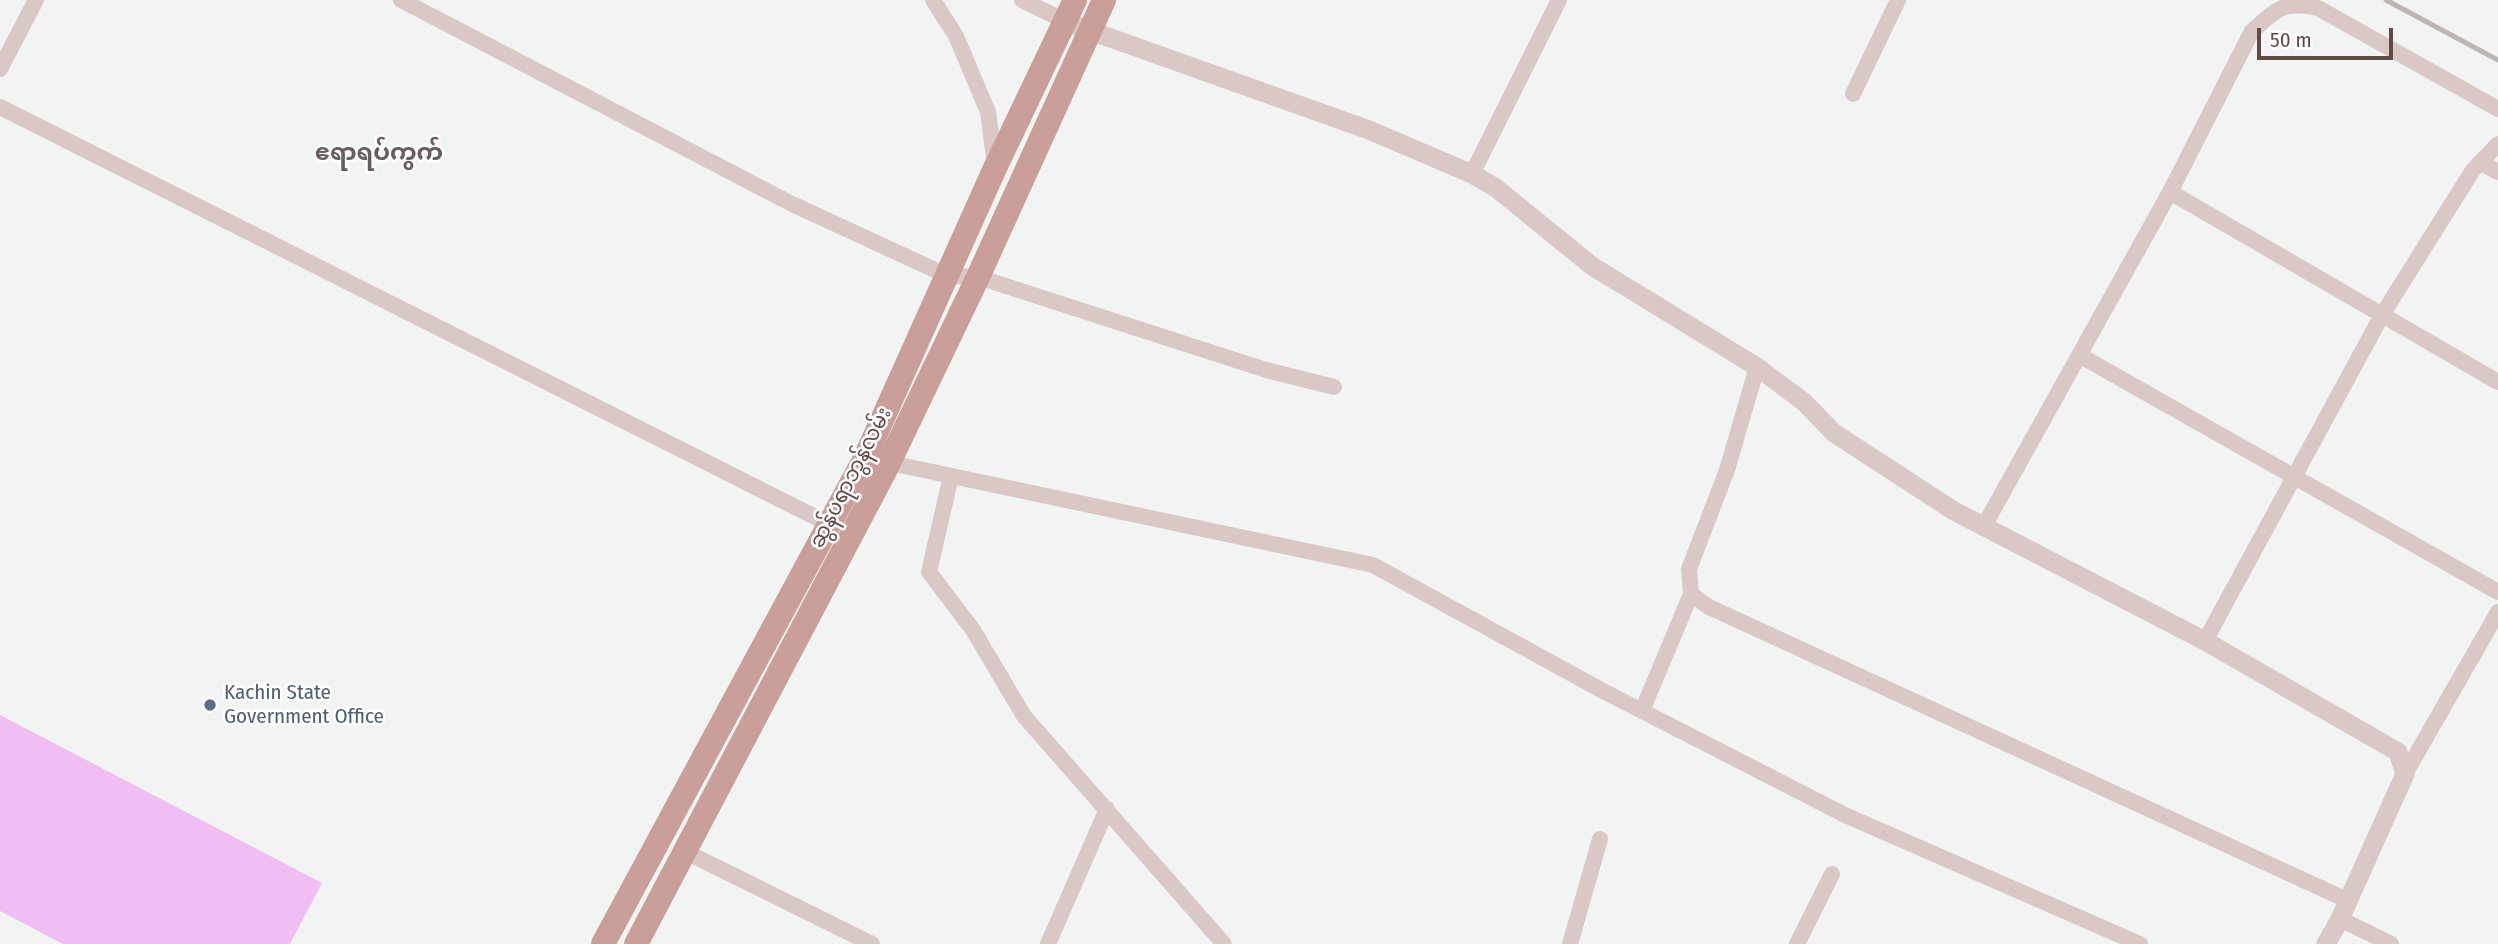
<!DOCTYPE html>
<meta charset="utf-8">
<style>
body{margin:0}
#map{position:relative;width:2498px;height:944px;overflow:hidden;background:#f1f4f3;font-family:"Fira Sans Condensed",sans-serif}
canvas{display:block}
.scale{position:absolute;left:2257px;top:28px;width:136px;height:32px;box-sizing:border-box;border:4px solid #614947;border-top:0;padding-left:9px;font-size:21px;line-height:24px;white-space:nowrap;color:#614947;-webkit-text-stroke:5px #fff;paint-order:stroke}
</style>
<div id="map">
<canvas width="2498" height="944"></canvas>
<div class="scale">50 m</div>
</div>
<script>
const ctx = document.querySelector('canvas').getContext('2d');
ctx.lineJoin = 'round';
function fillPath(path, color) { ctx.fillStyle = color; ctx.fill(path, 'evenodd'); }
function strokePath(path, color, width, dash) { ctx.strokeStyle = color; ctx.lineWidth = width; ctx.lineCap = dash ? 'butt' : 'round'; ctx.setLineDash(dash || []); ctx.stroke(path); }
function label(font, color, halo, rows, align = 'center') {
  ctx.font = font + ' "Fira Sans Condensed","Noto Sans Myanmar",sans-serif'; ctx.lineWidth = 5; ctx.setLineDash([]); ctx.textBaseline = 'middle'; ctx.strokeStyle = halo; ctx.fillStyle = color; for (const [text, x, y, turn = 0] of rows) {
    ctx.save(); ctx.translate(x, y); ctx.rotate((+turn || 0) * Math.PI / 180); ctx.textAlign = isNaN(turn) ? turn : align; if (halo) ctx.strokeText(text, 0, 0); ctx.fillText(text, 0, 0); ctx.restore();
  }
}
fillPath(new Path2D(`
 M0,715L322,883L290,944H63L0,911Z`), '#f1bef3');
strokePath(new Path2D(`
 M401,0L790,203L948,276L978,277L1266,370L1334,387
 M933,0L956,36L988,112L995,166
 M1022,0L1065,21
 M0,69L36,0
 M1853,94L1898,0
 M0,107L829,524
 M2480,162L2498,172
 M1472,174L1559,0
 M2170,192L2498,382
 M2079,355L2498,592
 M881,461L1373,565L1603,691L1845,815L2140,944
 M951,476L929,572L973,630L1024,716L1224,944
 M1984,526L2170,192L2252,31C2279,8 2282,1 2318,8L2498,109
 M1691,594L1709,607L2349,901
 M2205,641L2382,315L2473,170L2498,144
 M1642,711L1691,594L1689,569L1727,470L1757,367
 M2405,774L2498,612
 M684,851L872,944
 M2340,919L2391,944
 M1048,944L1107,809
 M1570,944L1600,839
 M1797,944L1832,874`), '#dac8c7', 16);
strokePath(new Path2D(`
 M1077,26L1369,130L1472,174L1496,188L1592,266L1757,367L1804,402L1834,433L1954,511L2205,641L2398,752L2405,774L2340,919L2326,944`), '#dac8c7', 19);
strokePath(new Path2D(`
 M603,944L865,458L995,168L1075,0
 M636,944L884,473L978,277L1104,0`), '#ca9f9a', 24);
strokePath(new Path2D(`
 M2386,0L2498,60`), '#bcb5b3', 5);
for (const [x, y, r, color] of [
 [210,705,7,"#5c6f8a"]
]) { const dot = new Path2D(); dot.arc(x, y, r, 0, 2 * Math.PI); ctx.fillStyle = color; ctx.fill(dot); strokePath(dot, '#fff', 2.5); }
label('21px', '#614947', '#fff', [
 ["ဆွန်ပရာဘွန်လမ်း",851,478,-63]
]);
label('21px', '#4e5e75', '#fff', [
 ["Kachin State",224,693],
 ["Government Office",224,717]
], 'left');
label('bold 24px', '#675e5d', '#fff', [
 ["ဧရာရပ်ကွက်",379,153]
]);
</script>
